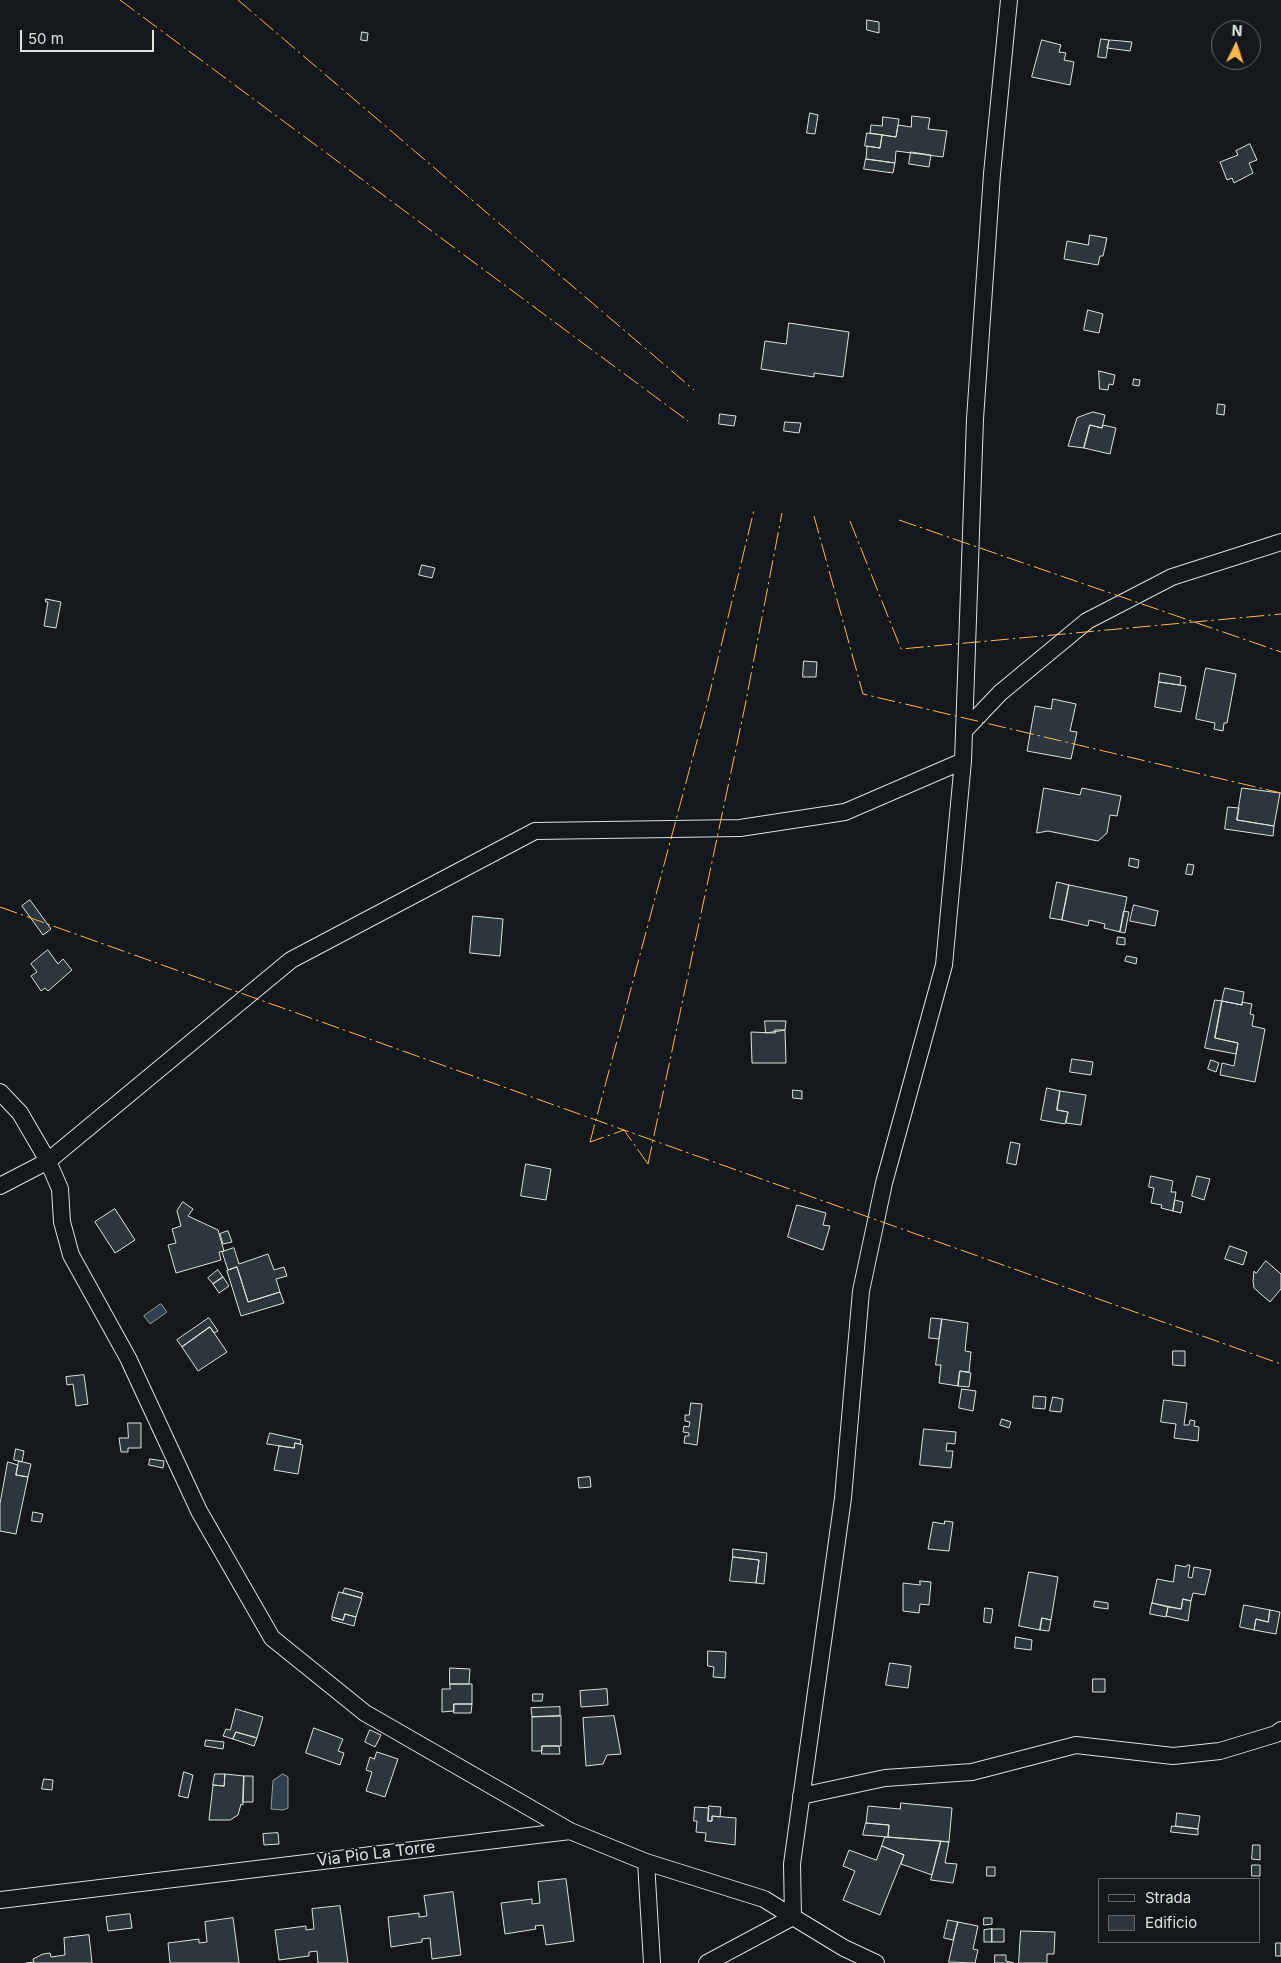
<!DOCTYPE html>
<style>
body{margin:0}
#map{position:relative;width:1281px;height:1963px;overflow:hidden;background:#14181c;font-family:Inter,sans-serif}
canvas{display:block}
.legend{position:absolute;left:1098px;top:1878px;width:162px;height:65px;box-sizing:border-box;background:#14181c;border:1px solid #626a69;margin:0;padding:6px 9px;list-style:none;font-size:15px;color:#d8e6dc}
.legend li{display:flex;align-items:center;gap:10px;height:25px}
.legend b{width:25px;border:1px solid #626a69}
.north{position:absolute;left:1211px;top:20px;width:50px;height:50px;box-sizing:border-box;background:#14181c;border:1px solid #626a69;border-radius:50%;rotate:4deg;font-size:14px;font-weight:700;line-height:20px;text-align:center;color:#d8e6dc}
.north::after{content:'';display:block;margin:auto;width:18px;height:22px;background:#ffb74d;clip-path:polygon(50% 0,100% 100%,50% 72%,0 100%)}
.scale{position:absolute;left:20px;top:30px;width:134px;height:22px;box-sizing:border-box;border:2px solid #d8e6dc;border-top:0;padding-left:6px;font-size:15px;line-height:18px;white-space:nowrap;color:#d8e6dc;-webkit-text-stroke:4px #14181c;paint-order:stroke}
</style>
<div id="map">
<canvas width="1281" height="1963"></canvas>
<ul class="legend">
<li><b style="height:6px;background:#14181c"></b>Strada</li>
<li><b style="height:14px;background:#2c363c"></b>Edificio</li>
</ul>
<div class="north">N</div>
<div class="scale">50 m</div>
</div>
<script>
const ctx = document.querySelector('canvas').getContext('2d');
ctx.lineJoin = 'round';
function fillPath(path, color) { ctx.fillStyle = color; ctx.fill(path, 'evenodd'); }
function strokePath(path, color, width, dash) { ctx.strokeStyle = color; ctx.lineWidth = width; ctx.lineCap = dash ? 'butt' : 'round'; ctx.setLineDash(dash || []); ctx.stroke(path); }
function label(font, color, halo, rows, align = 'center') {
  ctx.font = font + ' Inter,sans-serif'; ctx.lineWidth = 4; ctx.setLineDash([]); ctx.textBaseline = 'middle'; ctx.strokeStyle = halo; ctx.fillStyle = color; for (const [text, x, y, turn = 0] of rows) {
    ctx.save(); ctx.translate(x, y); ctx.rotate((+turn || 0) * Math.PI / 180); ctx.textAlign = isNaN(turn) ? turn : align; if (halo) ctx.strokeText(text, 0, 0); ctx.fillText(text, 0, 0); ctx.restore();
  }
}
const water = new Path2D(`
 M161,1304L167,1312L150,1324L144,1316Z
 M283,1774L288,1777V1808L283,1810L271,1809L273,1781Z`);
fillPath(water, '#2f3f4d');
strokePath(water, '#939e99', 1);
const building = new Path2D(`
 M867,20L879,22V33L867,30Z
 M362,32L368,33L367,41L361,40Z
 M1101,39L1109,40L1106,58L1098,57Z
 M1042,40L1061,45L1059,52L1066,53L1064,60L1074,62L1070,85L1032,77Z
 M1110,40L1132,42L1130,51L1107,48Z
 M810,113L818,115L815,134L807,133Z
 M912,116L930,118L928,129L947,131L943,157L896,151L895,163L866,159L867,146L880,148L882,135L896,137L898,125L911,127Z
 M883,117L899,119L896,137L870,133L871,125L882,126Z
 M867,133L882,135L880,148L865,146Z
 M1250,144L1257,160L1249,163L1253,173L1234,183L1232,178L1227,180L1220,162L1238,155L1236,151Z
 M911,152L931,155L929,167L909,164Z
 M866,159L895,163L893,173L864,169Z
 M1090,235L1107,238L1103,256H1100L1098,265L1064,259L1067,241L1088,245Z
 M1088,310L1103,314L1099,333L1084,330Z
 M789,323L849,332L843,377L814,373V377L761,369L765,341L786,344Z
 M1099,371L1115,375L1113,385L1109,384L1108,390L1100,389Z
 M1134,379L1140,380L1139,386L1133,385Z
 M1218,404L1225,405L1224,415L1217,414Z
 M1093,412L1105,415L1102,428L1090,425L1084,448L1068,446L1077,418Z
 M720,414L736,416L734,426L719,424Z
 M785,422L801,423L799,433L784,431Z
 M1090,425L1102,428L1103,425L1116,428L1110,454L1084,448Z
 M422,565L435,568L432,578L419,575Z
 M46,599L61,602L56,628L44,626L48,602H46Z
 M804,661L817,662L816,677H803Z
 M1206,668L1236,674L1227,723H1224L1223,731L1214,729L1215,723L1196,719Z
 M1160,673L1181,677L1180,685L1159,682Z
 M1159,682L1186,686L1181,712L1155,707Z
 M1053,699L1076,704L1070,731L1077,732L1071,759L1027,751L1035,706L1051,709Z
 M1044,788L1080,795L1082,788L1121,796L1117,816L1110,815L1107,833L1098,841L1048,831L1037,833Z
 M1242,788L1280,793L1274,826L1237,820Z
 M1228,807L1239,808L1237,820L1274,826L1273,836L1225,829Z
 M1130,858L1139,860L1138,868L1129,866Z
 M1188,864L1194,865L1192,875L1186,874Z
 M1057,882L1069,885L1062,920L1050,918Z
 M1069,885L1127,897L1120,932L1104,928L1105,924L1089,920L1088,926L1062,920Z
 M30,900L51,929L43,935L22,906Z
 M1134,905L1158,911L1155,926L1130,921Z
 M1124,911L1129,912L1125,933L1120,932Z
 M473,916L503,919L500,956L470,953Z
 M1118,937L1125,938V945L1117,944Z
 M48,950L58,964L63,959L72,970L48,991L45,988L41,991L31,976L37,972L31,964Z
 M1127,956L1137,958L1136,964L1125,961Z
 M1225,988L1244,992L1242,1005L1222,1001Z
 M1215,1000L1222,1001L1215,1038L1238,1043L1236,1054L1205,1048Z
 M1222,1001L1242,1005V1002L1252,1004L1250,1014L1254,1015L1252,1026L1265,1029L1255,1082L1220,1075L1222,1063L1234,1066L1238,1043L1215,1038Z
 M765,1021H786L785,1030L766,1033Z
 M775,1030H785L786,1063H752L751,1032L775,1033Z
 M1072,1059L1093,1062L1091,1075L1070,1072Z
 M1211,1060L1219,1063L1216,1072L1208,1069Z
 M1047,1088L1060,1091L1057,1110L1068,1112L1065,1124L1041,1120Z
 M793,1090L802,1091V1099L793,1098Z
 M1060,1091L1086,1095L1081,1125L1066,1123L1068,1112L1057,1110Z
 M1011,1142L1020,1144L1016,1165L1007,1163Z
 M526,1164L551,1169L546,1200L521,1196Z
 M1151,1176L1173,1181L1171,1192H1176L1173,1211L1161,1208L1162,1205L1151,1203L1154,1188L1149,1187Z
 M1197,1176L1210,1179L1204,1200L1192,1196Z
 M1175,1200L1183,1202L1181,1213L1173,1211Z
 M183,1202L193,1209L188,1216L218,1230L224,1251L219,1252L221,1260L176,1273L168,1245L176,1243L172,1229L181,1226L177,1211Z
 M797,1205L826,1213L823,1225L830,1226L823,1250L788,1237Z
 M115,1209L135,1240L115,1253L95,1222Z
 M228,1231L232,1242L223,1244L220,1234Z
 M1230,1246L1247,1252L1243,1265L1225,1259Z
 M234,1248L239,1264L268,1254L274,1270L284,1267L287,1276L276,1279L280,1292L248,1302L237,1267L228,1270L222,1252Z
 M1266,1261L1281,1274V1289L1270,1302L1254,1288L1253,1281L1254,1271L1256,1273Z
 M237,1267L248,1302L280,1292L284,1303L241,1316L227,1271Z
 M218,1270L223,1277L213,1284L208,1278Z
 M223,1277L229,1286L219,1293L213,1284Z
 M209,1318L218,1331L214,1333L210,1327L182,1347L177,1340Z
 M931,1318L942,1319L939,1339L929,1338Z
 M942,1319L968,1323L965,1351L971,1352L969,1372L960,1371L958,1386L939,1383L941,1365H936Z
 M210,1327L227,1352L198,1371L182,1347Z
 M1173,1351H1185V1366L1173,1365Z
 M960,1371L971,1373L969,1387L958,1386Z
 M84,1375L88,1404L76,1406L73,1384L67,1385L66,1377Z
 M962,1389L976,1391L973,1411L959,1408Z
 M1034,1396L1046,1397L1045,1409L1033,1408Z
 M1053,1397L1063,1399L1061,1412L1050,1411Z
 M1164,1400L1187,1403L1184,1425H1189L1190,1420L1195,1421L1194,1426L1199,1427L1198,1441L1174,1438L1176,1424L1161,1422Z
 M691,1403L702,1404L697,1445L684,1443L685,1436H689V1433L683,1432L684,1426L689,1427L690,1422L685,1421V1415H689Z
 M1002,1419L1011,1422L1009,1428L1000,1425Z
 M128,1423H141V1448H128V1452H121L119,1438H128Z
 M924,1429L956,1432L955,1444L947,1443L946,1451H953L951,1468L920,1465Z
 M270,1433L301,1440L300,1444L295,1443L294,1448L267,1444Z
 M295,1443L303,1445L298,1474L274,1470L279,1446L294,1448Z
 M16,1449L24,1451L22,1462L14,1460Z
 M150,1459L164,1461L163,1468L149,1465Z
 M19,1461L31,1464L28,1477L16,1475Z
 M8,1462L18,1465L16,1475L28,1477L16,1534L0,1531V1504Z
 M590,1477L591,1487L579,1488L578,1478Z
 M33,1512L43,1514L41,1522L32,1521Z
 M945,1521L953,1522L949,1551L928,1549L933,1522L944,1524Z
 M733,1549L767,1553L764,1584L756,1583L759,1560L733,1557Z
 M733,1557L759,1560L756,1583L730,1581Z
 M1176,1565L1186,1567L1187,1565H1190L1188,1577L1192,1578L1194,1567L1211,1570L1205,1595L1193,1593L1191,1601L1183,1599L1181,1609L1152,1603L1157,1579L1173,1582Z
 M1029,1572L1058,1577L1051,1620L1042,1618L1040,1630L1019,1626Z
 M920,1581L931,1582L929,1605L920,1604L919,1613L903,1611V1583L920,1585Z
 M345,1588L363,1593L361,1598L343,1593Z
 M339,1592L362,1598L356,1617L345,1614L343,1620L332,1617Z
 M1183,1599L1191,1601L1188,1621L1166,1616L1168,1607L1181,1609Z
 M1095,1601L1108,1603V1609L1094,1607Z
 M1152,1603L1168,1607L1166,1617L1150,1614Z
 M1244,1605L1270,1610L1268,1622L1256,1619L1254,1630L1240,1627Z
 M985,1608L993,1609L991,1623L984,1622Z
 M1270,1610L1280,1612L1276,1634L1254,1630L1256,1619L1268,1622Z
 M345,1614L356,1617L354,1626L332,1620V1617L343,1620Z
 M1042,1618L1051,1620L1049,1631L1040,1630Z
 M1016,1637L1032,1640L1031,1650L1015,1648Z
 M708,1651L726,1652L725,1678L713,1677L714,1667L708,1666Z
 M890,1663L911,1666L908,1688L886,1685Z
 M450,1668L470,1669L469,1684H450Z
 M1093,1679H1105V1692H1093Z
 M450,1684H472V1704H454V1711L442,1712V1689H450Z
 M607,1689L608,1705L581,1707L580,1691Z
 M533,1694H543L542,1701H533Z
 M454,1704H472L471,1713H454Z
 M560,1707V1716L532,1717L531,1708Z
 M236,1709L263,1717L257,1738L236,1732L233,1739L223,1736L226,1729L230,1730Z
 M561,1716V1746H542V1751H532V1717Z
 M614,1716L621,1754L607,1755L603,1764L586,1766L583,1718Z
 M314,1728L343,1739L338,1751L344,1753L340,1765L306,1753Z
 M370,1730L381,1735L375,1747L365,1742Z
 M236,1732L257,1738L254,1746L233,1739Z
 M206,1740L224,1742L223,1749L205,1746Z
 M542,1746H559L560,1754H542Z
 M377,1752L398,1759L385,1797L366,1791L372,1772L366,1770L370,1757L374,1759Z
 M184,1772L193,1775L188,1798L179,1796Z
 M215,1774H225L224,1786L213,1785Z
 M225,1774L244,1776L243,1805L241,1804L238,1815L230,1820H209L213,1785L224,1786Z
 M244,1776H253V1802H243Z
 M44,1779L53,1780L52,1790L42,1789Z
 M901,1803L952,1808L949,1842L888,1837L889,1825L866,1823L868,1806L900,1809Z
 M709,1806L721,1807L720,1817L712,1816V1821H708Z
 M695,1807L709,1808L708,1821H712V1816L736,1818L735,1845L705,1841L706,1833L696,1832L697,1821H694Z
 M1177,1813L1200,1816L1198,1829L1176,1826Z
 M866,1823L889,1825L888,1837L863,1835Z
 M1172,1826L1198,1829V1835L1171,1832Z
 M278,1833L279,1844L264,1845L263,1834Z
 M885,1837L941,1841L932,1875L901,1864L904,1855L882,1846Z
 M941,1841L949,1842L945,1863L957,1864L953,1883L931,1880Z
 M1253,1845H1260V1860L1252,1859Z
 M882,1846L904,1855L880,1915L843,1900L855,1871L843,1866L849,1850L876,1860Z
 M1252,1865H1260V1876H1252Z
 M987,1867H995V1876H987Z
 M566,1879L574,1941L546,1945L543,1925L535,1926L536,1929L505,1934L501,1903L532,1899V1904L540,1903L538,1882Z
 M453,1892L461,1955L432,1959L430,1938L422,1939V1942L391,1947L388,1917L419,1913V1917L427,1916L424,1896Z
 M340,1906L348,1963H318L317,1951L309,1952V1956L279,1960L275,1930L306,1926V1930L314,1929L312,1909Z
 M130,1914L132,1928L108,1931L106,1917Z
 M233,1918L239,1963H170L168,1943L199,1939V1943L207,1942L205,1922Z
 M984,1918H992V1924L984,1925Z
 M948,1920L958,1922L953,1940L944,1938Z
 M958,1922L978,1926L973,1949L978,1950L975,1963L949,1962Z
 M992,1929V1942H984V1930Z
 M992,1929H1004V1942H992Z
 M1021,1931L1055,1932L1054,1954H1047V1963H1019Z
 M89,1935L92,1963H26L34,1962L33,1959L43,1954L50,1953L51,1957L65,1955L64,1938Z
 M1276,1943H1281V1956H1276Z
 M995,1955H1006V1961L1014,1963H995Z`);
fillPath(building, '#2c363c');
strokePath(building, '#d8e6dc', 1);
const minor = new Path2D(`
 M964,731L1000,693L1087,621L1172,577L1281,542
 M0,1092L20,1113L48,1161L60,1189L62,1222L71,1255L128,1358L199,1511L272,1638L365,1713L570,1831L646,1862L764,1899L793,1917
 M0,1186L48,1161L291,960L535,831L740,828L845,812L963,761L975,419L992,174L1009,0
 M801,1796L885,1778L972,1772L1076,1745L1173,1756L1220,1751L1276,1734L1281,1730
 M646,1862L652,1963
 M0,1900L570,1831
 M793,1917L792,1864L843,1498L861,1291L884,1183L944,965L963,761
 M707,1963L793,1917L844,1948L876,1963`);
strokePath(minor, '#d8e6dc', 18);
strokePath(minor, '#14181c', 16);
strokePath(new Path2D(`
 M120,0L688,421
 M238,0L694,390
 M814,516L863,694L1281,793
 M899,520L1281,652
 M850,521L901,649L1281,614
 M0,907L624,1130L590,1142
 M590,1142L708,700L754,510
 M648,1164L624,1130L1281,1364
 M648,1164L745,706L782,513`), '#ffb74d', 1, [18, 4, 2.5, 4]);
label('16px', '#d8e6dc', '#14181c', [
 ["Via Pio La Torre",376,1854,-7]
]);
</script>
